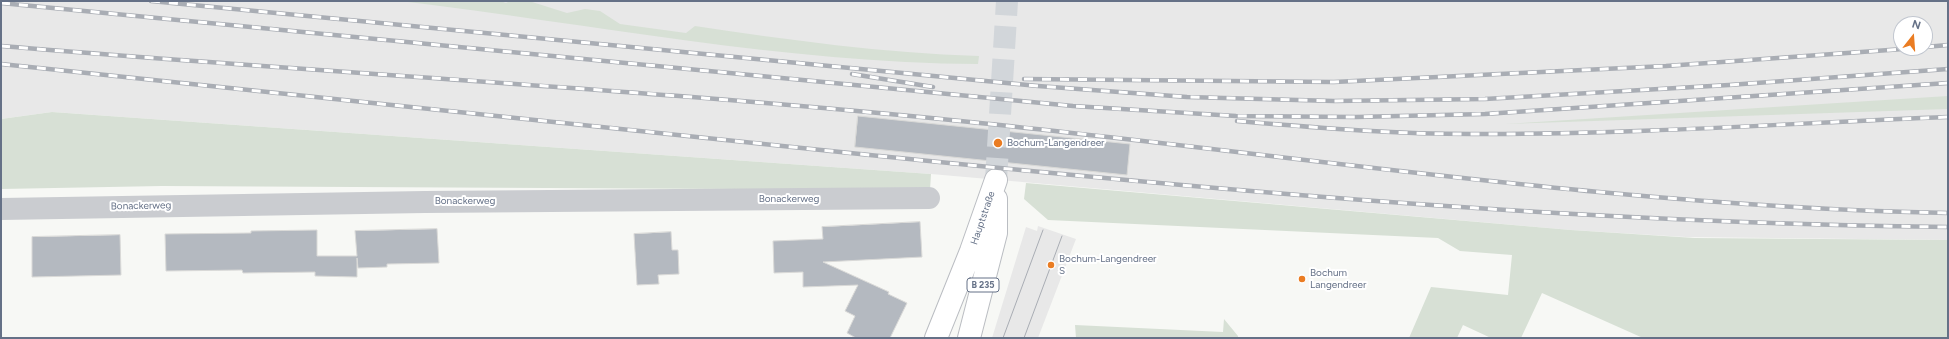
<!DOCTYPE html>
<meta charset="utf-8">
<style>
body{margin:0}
#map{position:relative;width:1949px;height:339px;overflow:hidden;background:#f7f8f5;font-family:Figtree,sans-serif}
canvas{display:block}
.frame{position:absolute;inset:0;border:2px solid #657187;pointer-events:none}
.north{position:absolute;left:1893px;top:16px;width:40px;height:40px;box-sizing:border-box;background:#fff;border:1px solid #c1c6cf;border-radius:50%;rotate:17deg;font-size:11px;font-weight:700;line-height:16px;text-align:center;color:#657187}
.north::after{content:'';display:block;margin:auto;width:14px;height:18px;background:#ea7c22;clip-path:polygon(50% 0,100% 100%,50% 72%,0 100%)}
</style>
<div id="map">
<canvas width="1949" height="339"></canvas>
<div class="frame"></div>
<div class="north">N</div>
</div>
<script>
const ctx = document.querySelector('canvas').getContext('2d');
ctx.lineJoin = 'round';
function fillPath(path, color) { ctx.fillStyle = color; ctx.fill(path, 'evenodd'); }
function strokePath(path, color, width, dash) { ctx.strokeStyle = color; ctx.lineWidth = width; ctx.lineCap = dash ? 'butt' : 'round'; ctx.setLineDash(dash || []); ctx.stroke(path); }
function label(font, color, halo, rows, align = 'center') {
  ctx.font = font + ' Figtree,sans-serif'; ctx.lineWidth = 4; ctx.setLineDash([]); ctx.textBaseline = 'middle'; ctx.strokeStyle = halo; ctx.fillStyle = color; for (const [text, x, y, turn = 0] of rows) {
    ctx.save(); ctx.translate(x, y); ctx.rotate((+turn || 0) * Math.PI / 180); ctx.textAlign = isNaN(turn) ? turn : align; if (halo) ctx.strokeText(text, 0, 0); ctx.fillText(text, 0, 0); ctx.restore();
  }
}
fillPath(new Path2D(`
 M1,1H1948V240L1686,237L1571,230L931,174L52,112L1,119ZM1901,24H1925V48H1901Z
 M1038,226L1076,239L1038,338H992L1026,227L1037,231Z`), '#e8e8e8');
fillPath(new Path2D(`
 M400,1H500L506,3L510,1H529L567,13L585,9L600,11L620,24L686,33L695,26C789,40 883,53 979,56L978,64C784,63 593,24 400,1Z
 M1948,96V109L1505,124Z
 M52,112L931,174L930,190L162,186L1,189V119Z
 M1026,183L1571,230L1695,238L1948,240V338H1643L1542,293L1521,338H1491L1463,325L1457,338H1409L1431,287L1508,295L1512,255L1460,251L1438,238L1048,220L1024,199Z
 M1224,319L1238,336V338H1076L1075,325L1223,332Z`), '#d7e0d5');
const building = new Path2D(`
 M858,116L1130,144L1127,175L855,147Z
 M920,222L922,257L823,262L889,292L888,294L907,303L890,338H856L847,333L855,316L845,311L858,285L803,287V272L774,273L773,241L823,239L822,227Z
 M437,229L439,263L387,264V267L358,268L357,258V277L315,276V272L243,273L242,270L166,271L165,234L251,233V231L317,230V256H357L355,231Z
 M671,232L672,250H678L679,274L658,275L659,284L637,285L634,234Z
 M120,235L121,275L32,277V237Z`);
fillPath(building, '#b4b9c0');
strokePath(building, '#d9d9d7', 1);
strokePath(new Path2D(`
 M996,180L1007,1`), '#d2d6da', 22, [22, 11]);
const primary = new Path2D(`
 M936,338L971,251L996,180
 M969,338L996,233V199`);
strokePath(primary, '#babdc2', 24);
strokePath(new Path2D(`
 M1,209L425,202L929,198`), '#caccd0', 22);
strokePath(primary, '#fff', 22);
strokePath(new Path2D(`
 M1003,338L1043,230
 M1024,338L1062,236`), '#a9adb4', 1);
const rail = new Path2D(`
 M151,1L1038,86L1187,97L1334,101L1485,99L1729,85L1948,69
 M1,3L1073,106L1236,116L1356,117L1485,114L1948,83
 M1,46C324,73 648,89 970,122C1296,155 1621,207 1948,213
 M1925,47L1948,45
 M1,64C265,92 528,119 792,147C1176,187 1562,223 1948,227
 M852,74L933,87
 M1024,79L1334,82L1666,66L1917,48
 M1237,121C1320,128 1403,135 1487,134C1640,134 1794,123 1948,117`);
strokePath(rail, '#a9adb4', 4.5);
strokePath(rail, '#fff', 3, [9]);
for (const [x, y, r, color] of [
 [998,143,5,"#ea7c22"],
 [1051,265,4,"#ea7c22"],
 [1302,279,4,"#ea7c22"]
]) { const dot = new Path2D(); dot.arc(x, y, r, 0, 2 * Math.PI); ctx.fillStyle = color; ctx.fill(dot); strokePath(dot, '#fff', 1.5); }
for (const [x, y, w] of [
 [983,285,32]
]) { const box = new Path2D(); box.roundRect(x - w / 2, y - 7, w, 14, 3); ctx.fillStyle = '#fff'; ctx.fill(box); strokePath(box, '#657187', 1); }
label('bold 9px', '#657187', null, [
 ["B 235",983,285]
]);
label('10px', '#657187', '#fff', [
 ["Bochum-Langendreer",1007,143],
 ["Bochum-Langendreer",1059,259],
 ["S",1059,271],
 ["Bochum",1310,273],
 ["Langendreer",1310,285]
], 'left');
label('10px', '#657187', '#fff', [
 ["Bonackerweg",789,199],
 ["Bonackerweg",465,201],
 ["Bonackerweg",141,206,-1],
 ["Hauptstraße",983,218,-71]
]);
</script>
